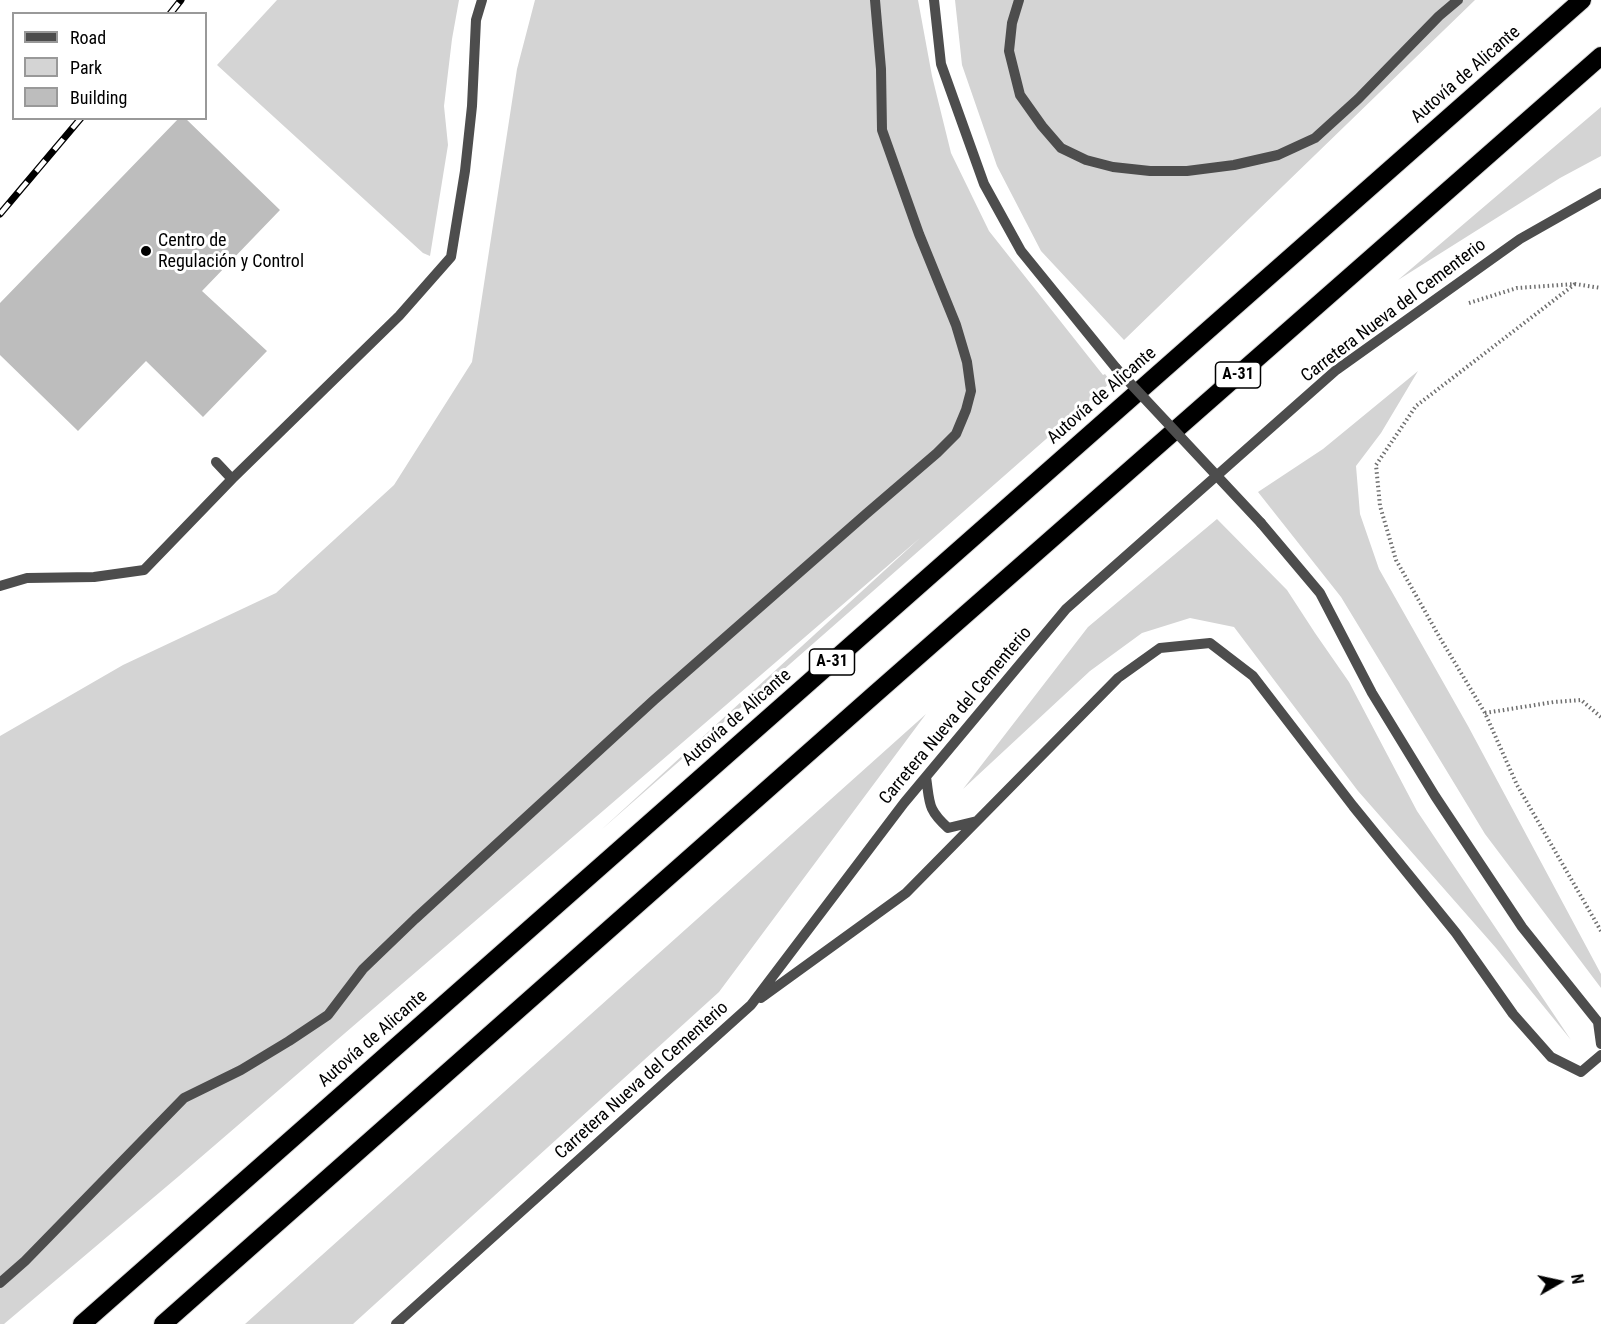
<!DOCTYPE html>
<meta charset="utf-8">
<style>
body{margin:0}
#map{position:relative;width:1601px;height:1324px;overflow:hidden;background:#fff;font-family:"Roboto Condensed",sans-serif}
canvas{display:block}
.legend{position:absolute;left:12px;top:12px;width:195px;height:108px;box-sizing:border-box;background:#fff;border:2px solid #999;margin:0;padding:8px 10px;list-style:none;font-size:18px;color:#000}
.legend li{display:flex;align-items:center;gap:12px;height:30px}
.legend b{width:30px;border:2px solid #999}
.north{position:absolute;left:1529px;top:1252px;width:60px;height:60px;-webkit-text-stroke:4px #fff;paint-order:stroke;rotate:81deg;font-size:16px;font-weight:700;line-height:24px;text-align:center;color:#000}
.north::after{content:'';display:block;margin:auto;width:21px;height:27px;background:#000;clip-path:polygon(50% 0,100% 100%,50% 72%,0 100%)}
</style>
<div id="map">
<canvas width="1601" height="1324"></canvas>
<ul class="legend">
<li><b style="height:8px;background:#4d4d4d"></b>Road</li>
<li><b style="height:16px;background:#d4d4d4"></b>Park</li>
<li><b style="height:16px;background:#bdbdbd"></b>Building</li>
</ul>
<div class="north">N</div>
</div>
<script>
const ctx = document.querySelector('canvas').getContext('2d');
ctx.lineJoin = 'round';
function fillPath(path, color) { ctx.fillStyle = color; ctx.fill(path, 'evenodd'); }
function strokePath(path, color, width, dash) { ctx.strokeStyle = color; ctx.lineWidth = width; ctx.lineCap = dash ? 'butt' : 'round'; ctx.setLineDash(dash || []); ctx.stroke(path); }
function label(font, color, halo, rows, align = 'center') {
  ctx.font = font + ' "Roboto Condensed",sans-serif'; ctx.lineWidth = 6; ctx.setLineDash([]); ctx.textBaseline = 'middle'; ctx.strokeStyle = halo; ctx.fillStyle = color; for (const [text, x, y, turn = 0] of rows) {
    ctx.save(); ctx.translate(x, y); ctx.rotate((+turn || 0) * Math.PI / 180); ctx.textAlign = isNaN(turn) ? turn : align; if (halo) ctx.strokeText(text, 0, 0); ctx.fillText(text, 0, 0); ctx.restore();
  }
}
fillPath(new Path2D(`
 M277,0H459L452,39L444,106L448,145L430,256L423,253L217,65Z
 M535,0H918L932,76L951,153L989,231L1103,375L1105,374L1111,382L601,830L920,538L179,1176L4,1324H0V736L123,665L276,593L394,485L472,362L517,69Z
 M955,0H1475L1124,340L1041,251L997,166L962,65Z
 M1601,107V156L1560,178L1398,280Z
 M1418,371L1381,433L1356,466L1360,514L1379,569L1468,726L1601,974V988L1485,834L1341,597L1258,492L1323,449Z
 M1217,519L1287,590L1315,633L1349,682L1417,811L1571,1040L1496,948L1358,791L1234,627L1190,618L1142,633L1090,671L963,789L1088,627Z
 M926,714L719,992L353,1324H245Z`), '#d4d4d4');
fillPath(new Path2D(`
 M179,118H185L280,210L202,291L267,351L203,417L146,361L78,431L0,355V303Z`), '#bdbdbd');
const highway = new Path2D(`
 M82,1324L1582,0
 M163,1324L875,694L1601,56`);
strokePath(highway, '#dbdbdb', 20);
strokePath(new Path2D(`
 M1575,284L1416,406L1376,465L1380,506L1396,560L1440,638L1485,713L1517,785L1601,931
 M1469,303L1517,288L1575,284L1601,288
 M1485,713L1554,702L1581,700L1601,717`), '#6f6f6f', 4, [1.5, 3]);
strokePath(new Path2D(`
 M934,0L941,64L984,184L1021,251L1116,368
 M1019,0L1012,23L1009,51L1020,95L1042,126L1061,148L1086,160L1113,167L1150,171H1187L1234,165L1278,155L1315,138L1358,99L1439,16L1458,0
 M216,462L232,479
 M1261,523L1320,593L1372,693L1435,796L1522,927L1598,1022L1601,1044
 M0,586L27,578L94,577L144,570L232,479L399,316L451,257L465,171L472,106L476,20L482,0
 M926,777C930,803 927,809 948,828L977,821
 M761,998L906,893L1118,678L1160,648L1210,643L1253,676L1353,806L1456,933L1513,1014L1551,1057L1581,1072L1601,1055
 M0,1283L25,1261L184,1098L241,1070L289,1041L328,1015L363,969L415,919L654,700L866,514L937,453L956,434L966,410L971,391L967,362L956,325L919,234L882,130L881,69L875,0
 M396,1324L751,1005L904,803L1066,609L1335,371L1520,239L1601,193`), '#4d4d4d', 10);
strokePath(highway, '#000', 18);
const rail = new Path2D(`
 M170,14L181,0
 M0,214L81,118`);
strokePath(rail, '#000', 7);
strokePath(rail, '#fff', 4.5, [14]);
strokePath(new Path2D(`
 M1116,368L1261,523`), '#4d4d4d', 10);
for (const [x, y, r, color] of [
 [146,251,6,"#000"]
]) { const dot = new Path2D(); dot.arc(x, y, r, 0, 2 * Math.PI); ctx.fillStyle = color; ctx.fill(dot); strokePath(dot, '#fff', 2); }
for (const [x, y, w] of [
 [1238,375,45],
 [832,662,45]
]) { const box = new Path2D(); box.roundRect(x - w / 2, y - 13, w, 26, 4.5); ctx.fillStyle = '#fff'; ctx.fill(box); strokePath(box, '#000', 1.5); }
label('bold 16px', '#000', null, [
 ["A-31",1238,375],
 ["A-31",832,662]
]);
label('18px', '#000', '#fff', [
 ["Autovía de Alicante",1466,75,-41],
 ["Carretera Nueva del Cementerio",1394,311,-37],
 ["Autovía de Alicante",1102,396,-41],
 ["Carretera Nueva del Cementerio",956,716,-50],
 ["Autovía de Alicante",737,718,-41],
 ["Autovía de Alicante",373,1039,-41],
 ["Carretera Nueva del Cementerio",642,1081,-42]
]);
label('18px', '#000', '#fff', [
 ["Centro de",158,241],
 ["Regulación y Control",158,262]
], 'left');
</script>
